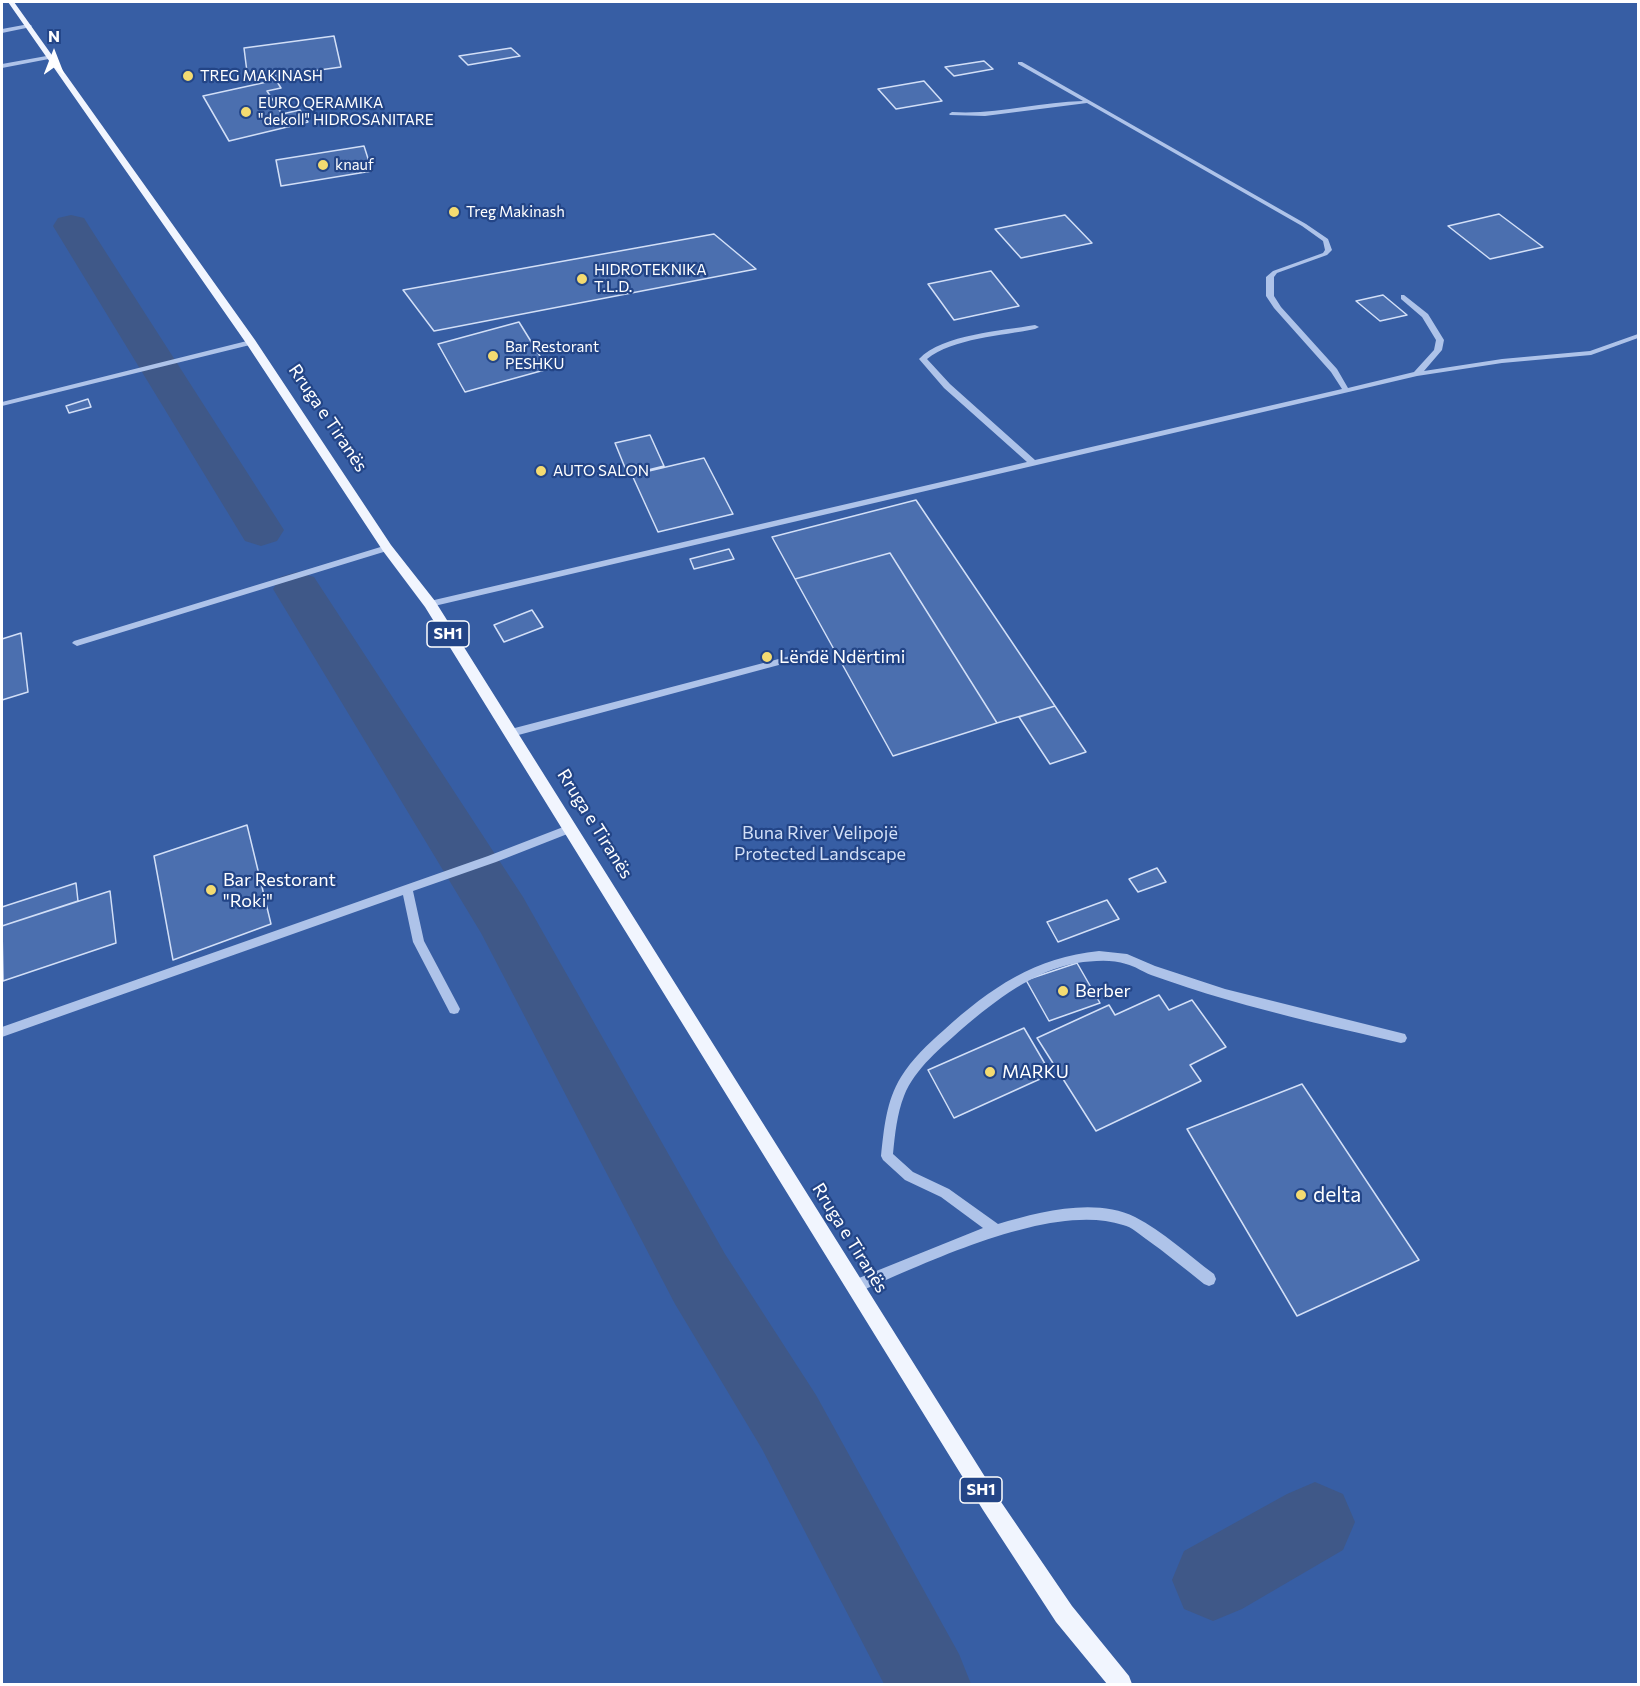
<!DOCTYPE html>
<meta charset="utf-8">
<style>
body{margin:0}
#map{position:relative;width:1640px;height:1686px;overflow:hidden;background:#234587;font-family:Commissioner,sans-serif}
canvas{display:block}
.frame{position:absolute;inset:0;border:3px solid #fff;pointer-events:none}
.north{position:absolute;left:24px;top:24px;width:60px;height:60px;-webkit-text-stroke:4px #234587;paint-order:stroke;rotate:0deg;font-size:16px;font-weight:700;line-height:24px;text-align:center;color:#fff}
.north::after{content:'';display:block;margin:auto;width:21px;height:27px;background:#fff;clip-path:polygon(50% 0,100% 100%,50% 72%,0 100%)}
</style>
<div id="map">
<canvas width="1640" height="1686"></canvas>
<div class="frame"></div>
<div class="north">N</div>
</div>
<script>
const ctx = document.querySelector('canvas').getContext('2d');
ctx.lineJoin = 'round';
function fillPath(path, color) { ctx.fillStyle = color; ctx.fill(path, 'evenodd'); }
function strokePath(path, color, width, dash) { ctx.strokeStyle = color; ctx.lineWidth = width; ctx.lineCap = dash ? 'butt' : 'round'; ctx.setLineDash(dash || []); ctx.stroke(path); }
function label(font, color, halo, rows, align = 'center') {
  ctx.font = font + ' Commissioner,sans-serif'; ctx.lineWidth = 4.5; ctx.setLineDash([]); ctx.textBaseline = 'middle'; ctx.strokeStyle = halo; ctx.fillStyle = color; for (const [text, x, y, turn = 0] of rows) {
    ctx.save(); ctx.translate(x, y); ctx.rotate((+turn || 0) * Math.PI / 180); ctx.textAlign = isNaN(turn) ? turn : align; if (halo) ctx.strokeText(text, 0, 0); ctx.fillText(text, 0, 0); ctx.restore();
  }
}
fillPath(new Path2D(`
 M2,2H1638V1684H2Z`), '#375ea4');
fillPath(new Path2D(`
 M71,215L84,218L89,226L277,519L284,530L277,541L261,546L245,541L53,226L58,218Z
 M297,572L314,577L523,897L725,1254L816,1395L959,1654L971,1684H884L762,1449L675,1304L481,933L273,589L280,577Z
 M1315,1482L1343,1494L1355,1522L1343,1550L1242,1609L1213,1621L1184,1609L1172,1580L1184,1551L1287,1494Z`), '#3f5888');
const building = new Path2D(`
 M334,36L341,67L248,80L244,48Z
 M511,48L520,56L468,65L459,56Z
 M984,61L993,69L954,76L945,67Z
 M276,80L281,88L267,91L282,114L300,110L308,122L229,141L203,96Z
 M924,81L942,101L896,109L878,89Z
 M364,146L372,171L281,186L276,160Z
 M1499,214L1543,247L1490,259L1448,226Z
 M1065,215L1092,243L1021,258L995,229Z
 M714,234L756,269L434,331L403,290Z
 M991,271L1019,306L954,320L928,284Z
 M1383,295L1407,315L1380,321L1356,301Z
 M519,322L548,369L465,392L438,344Z
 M88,399L91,407L69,413L66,406Z
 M650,435L664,466L628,475L615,443Z
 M704,458L733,514L658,532L632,475Z
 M916,500L1055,706L997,723L890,553L795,579L772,537Z
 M729,549L734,559L694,569L690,559Z
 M890,553L997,723L893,756L795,579Z
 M532,610L543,627L504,642L494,625Z
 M21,633L28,692L2,700V639Z
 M1055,706L1086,752L1050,764L1019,717Z
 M247,825L271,924L173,960L154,856Z
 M1157,868L1166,882L1138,892L1129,879Z
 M76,883L78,901L2,926V907Z
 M110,891L116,943L3,981L2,926Z
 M1107,900L1119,919L1058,942L1047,922Z
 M1077,963L1100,1003L1049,1021L1026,980Z
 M1159,995L1169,1010L1192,1000L1226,1047L1190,1065L1201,1081L1096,1131L1037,1038L1109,1005L1115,1015Z
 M1024,1028L1051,1074L954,1118L928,1070Z
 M1302,1084L1419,1260L1297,1316L1187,1129Z`);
fillPath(building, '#4b6faf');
strokePath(building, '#d2dff7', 1.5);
fillPath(new Path2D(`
 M29,24L32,26L31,27L2,33V29Z
 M52,55L55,57L54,58L2,68V64Z
 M1018,62H1022L1306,224L1328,239L1332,250L1327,255L1277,273L1274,277V296L1281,307L1337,369L1348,388L1414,372L1434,350L1436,340L1422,317L1401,299V295H1404L1428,314L1444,340L1442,350L1424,371L1502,359L1590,351L1638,334V338L1591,355L1502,363L1417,376L430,607L427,606L425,604L427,602L430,601L1027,462L944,388L919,359C943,334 1002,331 1035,325L1039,327L1035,329C1002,336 953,338 927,359L950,384L1035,460L1342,389L1331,372L1274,308L1266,296V277L1273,271L1323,253L1325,250L1323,241L1302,226L1087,103L985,116L950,115L949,114L952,112C996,115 1039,102 1083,101L1018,64Z
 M251,340L255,342L254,344L2,406V402Z
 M387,545L390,546V550L77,646L72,643L74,641Z
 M813,650L816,651L818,653L816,655L511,737L506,733L511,729Z
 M571,824L575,825L576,828L575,831L496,862L413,891L424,941L458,1005L460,1009L458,1013L454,1014L450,1013L413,942L403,895L2,1037V1027L488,856Z
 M1099,951L1127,954L1155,966L1225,989L1405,1034L1407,1038L1405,1042L1401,1043C1342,1029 1283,1016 1225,999C1200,992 1175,983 1151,975C1143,972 1135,966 1126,964C1111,959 1092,961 1077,963C1033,971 996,1000 963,1028C942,1047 915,1068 904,1096C897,1114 895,1134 893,1154L913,1172L949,1189L998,1224C1038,1212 1095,1197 1135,1217C1163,1231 1188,1255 1214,1274L1216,1279L1214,1284L1209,1286L1204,1284C1185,1269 1166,1253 1146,1239C1139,1234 1132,1227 1123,1225C1051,1201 922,1265 854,1294L849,1292L847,1287L849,1282L983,1228L941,1197L905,1180L883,1160L881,1156C884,1129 886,1101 901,1077C912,1059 928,1044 944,1030C990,988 1036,957 1099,951Z`), '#aec3e9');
fillPath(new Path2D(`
 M8,2H14L255,340L391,545L435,601L997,1496L1072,1606L1129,1676L1132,1684H1107L1056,1622L983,1510L425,607L383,551L246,343Z`), '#f1f5fe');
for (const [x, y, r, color] of [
 [188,76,6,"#f4db71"],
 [246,112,6,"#f4db71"],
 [323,165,6,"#f4db71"],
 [454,212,6,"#f4db71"],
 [582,279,6,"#f4db71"],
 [493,356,6,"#f4db71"],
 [541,471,6,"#f4db71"],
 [767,657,6,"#f4db71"],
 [211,890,6,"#f4db71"],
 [1063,991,6,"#f4db71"],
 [990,1072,6,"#f4db71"],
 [1301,1195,6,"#f4db71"]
]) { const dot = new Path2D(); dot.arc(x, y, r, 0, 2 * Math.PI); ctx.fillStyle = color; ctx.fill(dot); strokePath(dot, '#234587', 2); }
label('15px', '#fff', '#234587', [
 ["TREG MAKINASH",200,76],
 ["EURO QERAMIKA",258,103],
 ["\"dekoll\" HIDROSANITARE",258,120],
 ["knauf",335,165],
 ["Treg Makinash",466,212],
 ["HIDROTEKNIKA",594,270],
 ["T.L.D.",594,287],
 ["Bar Restorant",505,347],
 ["PESHKU",505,364],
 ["AUTO SALON",553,471]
], 'left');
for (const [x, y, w] of [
 [448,634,42],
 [981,1490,42]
]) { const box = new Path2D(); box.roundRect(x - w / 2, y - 13, w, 26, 4.5); ctx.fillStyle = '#234587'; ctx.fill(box); strokePath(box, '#fff', 1.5); }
label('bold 16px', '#fff', null, [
 ["SH1",448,634],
 ["SH1",981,1490]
]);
label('18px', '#fff', '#234587', [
 ["Rruga e Tiranës",328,418,56],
 ["Rruga e Tiranës",595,824,58],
 ["Rruga e Tiranës",850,1238,58]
]);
label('18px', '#fff', '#234587', [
 ["Lëndë Ndërtimi",779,657],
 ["Bar Restorant",223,880],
 ["\"Roki\"",223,901],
 ["Berber",1075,991],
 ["MARKU",1002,1072]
], 'left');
label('18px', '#d2dff7', '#234587', [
 ["Buna River Velipojë",820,833],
 ["Protected Landscape",820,854]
]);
label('21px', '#fff', '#234587', [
 ["delta",1313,1195]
], 'left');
</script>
